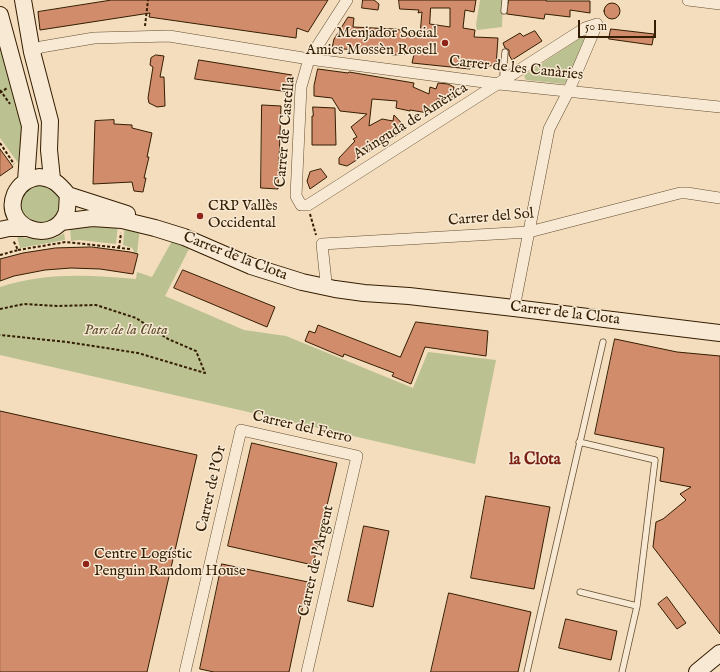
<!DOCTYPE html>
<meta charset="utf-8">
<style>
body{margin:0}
#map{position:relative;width:720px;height:672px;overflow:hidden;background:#f3ddbd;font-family:"IM FELL English",serif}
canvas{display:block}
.scale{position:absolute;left:578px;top:20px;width:78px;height:18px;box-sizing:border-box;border:2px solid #341d01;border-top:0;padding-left:5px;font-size:12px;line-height:14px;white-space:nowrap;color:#341d01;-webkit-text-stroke:3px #f7e9d4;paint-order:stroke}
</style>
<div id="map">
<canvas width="720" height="672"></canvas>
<div class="scale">50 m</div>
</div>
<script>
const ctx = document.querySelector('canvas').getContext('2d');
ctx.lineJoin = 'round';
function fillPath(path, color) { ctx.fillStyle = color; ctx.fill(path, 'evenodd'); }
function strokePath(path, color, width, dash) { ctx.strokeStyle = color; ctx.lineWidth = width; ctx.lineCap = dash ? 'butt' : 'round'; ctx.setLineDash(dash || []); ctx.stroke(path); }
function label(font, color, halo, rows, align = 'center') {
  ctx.font = font + ' "IM FELL English",serif'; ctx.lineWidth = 3; ctx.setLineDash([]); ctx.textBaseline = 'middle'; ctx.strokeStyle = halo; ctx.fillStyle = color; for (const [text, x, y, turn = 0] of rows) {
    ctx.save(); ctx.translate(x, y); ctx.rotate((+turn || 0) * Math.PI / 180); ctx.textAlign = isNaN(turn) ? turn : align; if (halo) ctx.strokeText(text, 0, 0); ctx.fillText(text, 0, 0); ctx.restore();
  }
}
fillPath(new Path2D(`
 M480,0H503L502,27L477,30L476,25Z
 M580,38H583L586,40L569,81L564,84L526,80L524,76L526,74Z
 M0,41L25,121L19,164L0,138Z
 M20 204a20 20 0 1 1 40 0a20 20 0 1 1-40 0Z
 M118,223L116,244L79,240L71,241L70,228Z
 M125,223L140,227L137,254L133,253L134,251L132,248L123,245Z
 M64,233L65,240L20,248L17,236C32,239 51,243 64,233Z
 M172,241L189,249L165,296L244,330L286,336L413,388L428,352L496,360L475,464L0,355V287C46,272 89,275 136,279L137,272L152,277Z`), '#bbc191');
const building = new Path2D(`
 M112,0H328L308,32L297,28L296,38L149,17L150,13L40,30L38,12Z
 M363,0H374L379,4L378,10L362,8Z
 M399,0H476L474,12L465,10L463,28L475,30L474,37L498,38L496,66L471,65L470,69L412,63L414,54L392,55L393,53L332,48L334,39L348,17L354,18L353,27L395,29L420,34L422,12L418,13L419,10L400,9ZM431,8H450V27L430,24Z
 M509,0H546V1H590V13L570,10V17L545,14L544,19L507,14Z
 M604 11a8 8 0 1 1 16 0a8 8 0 1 1-16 0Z
 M611,29L654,34L652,45L609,39Z
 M535,31L542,41L512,60L509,55V50L505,48L503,43L520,33L523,36Z
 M156,55L164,56L160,77H164L165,106L157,107L149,103L148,98L153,67L150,65L151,58Z
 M199,60L292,75L289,92L195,79Z
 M318,69L348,73L349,72L414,83L413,87L429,94L430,87L436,89L438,83L448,84L454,87L453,97L446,96L448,101L437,99L436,108L428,107V113L410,110V111L396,108L397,101L372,99L369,126L382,119L393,121L394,115L407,129L389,140L388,138L385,140L384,139L369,149L371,151L347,166L339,164V158L355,141L353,139L357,137L351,127L367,114L340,111L332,98L314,96V86Z
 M262,105L281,106L278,189L261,188Z
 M313,107L335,108L336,145H312V116H313Z
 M114,120V124L132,125V128L152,133L147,157H149L144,178H146L143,192L134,191L132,182L93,184L95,121Z
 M0,149L13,167L0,176Z
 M321,169L327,177L310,189L307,181L310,172Z
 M92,247L130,252L138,254L133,274L100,269L71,268L45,270L14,276L0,281V259L23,253L55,248Z
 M183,270L275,307L267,327L174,288Z
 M416,322L488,331L486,356L425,347L411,384L392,376L394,373L344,354L343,357L305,341L309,331L315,333L318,325L400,357Z
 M615,339L677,352L720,356V634L653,547L656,522L663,519L686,500L680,494L691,487L660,481L664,448L595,434Z
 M0,411L197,455L147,672H0Z
 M252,443L337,463L313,565L228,546Z
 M486,496L550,507L534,589L471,578Z
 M364,526L389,531L373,607L348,601Z
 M222,564L308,582L289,672H214L200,669Z
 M449,593L531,612L518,672H431Z
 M667,597L686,623L677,629L658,604Z
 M566,619L617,631L611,660L559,648Z`);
fillPath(building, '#d18c6c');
strokePath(building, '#341d01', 1);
const lane = new Path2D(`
 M504,11L505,0
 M503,74L505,52
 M579,442L655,460L637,606
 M580,592L637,606L622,672
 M527,672L603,342`);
const street = new Path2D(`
 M347,0L309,59L301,87L296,196L301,205H308L585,28L597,24
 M688,0L720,4
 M32,52L41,47L94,38L169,36L309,59L499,84L720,107
 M326,282L322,244L529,232L680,193H687L720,198
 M514,308L549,129L569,90L597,24
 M185,672L241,430L357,456L307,672`);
const secondary = new Path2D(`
 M23,0L32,52L50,121L49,150L52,179
 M0,15L30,126L26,181
 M39,177C53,178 59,184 68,195C67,201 68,208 66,214C52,247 1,227 15,194C20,183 28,179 39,177Z
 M68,195L127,214
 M61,222L92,218L122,220L155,228L184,237L251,266L283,276L302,282L335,289L364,293L409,296L514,308L720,333
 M0,230L9,228H28
 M697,672L720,653`);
strokePath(lane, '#644d30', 7);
strokePath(street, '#644d30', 12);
strokePath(secondary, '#341d01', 18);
strokePath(new Path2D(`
 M145,26L148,0
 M0,90L10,104
 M0,93L7,88
 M0,143L14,164
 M310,214L316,235
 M119,248L121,233
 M18,250L66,242L130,249
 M0,255L18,250L13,240
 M0,309L24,304L57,306L96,305L136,318L168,339L196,351L205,373L138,353L67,342L0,335`), '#341d01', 2, [3, 2]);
strokePath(lane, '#f7e9d4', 5.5);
strokePath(street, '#f7e9d4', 11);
strokePath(secondary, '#f7e9d4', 16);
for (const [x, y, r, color] of [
 [445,43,4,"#8f2418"],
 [200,216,4,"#8f2418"],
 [86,564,4,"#8f2418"]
]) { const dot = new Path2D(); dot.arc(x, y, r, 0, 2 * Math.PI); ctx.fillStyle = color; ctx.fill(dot); strokePath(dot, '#f7e9d4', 1.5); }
label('15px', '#341d01', '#f7e9d4', [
 ["Menjador Social",437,34,"right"],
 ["Amics Mossèn Rosell",437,51,"right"],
 ["CRP Vallès",208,207],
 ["Occidental",208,224],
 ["Centre Logístic",94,555],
 ["Penguin Random House",94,572]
], 'left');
label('15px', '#341d01', '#f7e9d4', [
 ["Carrer de les Canàries",516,69,6],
 ["Avinguda de Amèrica",411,122,-32],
 ["Carrer de Castella",286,132,-85],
 ["Carrer del Sol",491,218,-5],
 ["Carrer de la Clota",235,257,21],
 ["Carrer de la Clota",565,314,7],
 ["Carrer del Ferro",302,428,13],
 ["Carrer de l'Or",212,489,-77],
 ["Carrer de l'Argent",317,561,-77]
]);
label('italic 15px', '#5c4e2c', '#f7e9d4', [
 ["Parc de la Clota",126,331]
]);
label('bold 16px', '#7a1f14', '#f7e9d4', [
 ["la Clota",535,461]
]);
</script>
